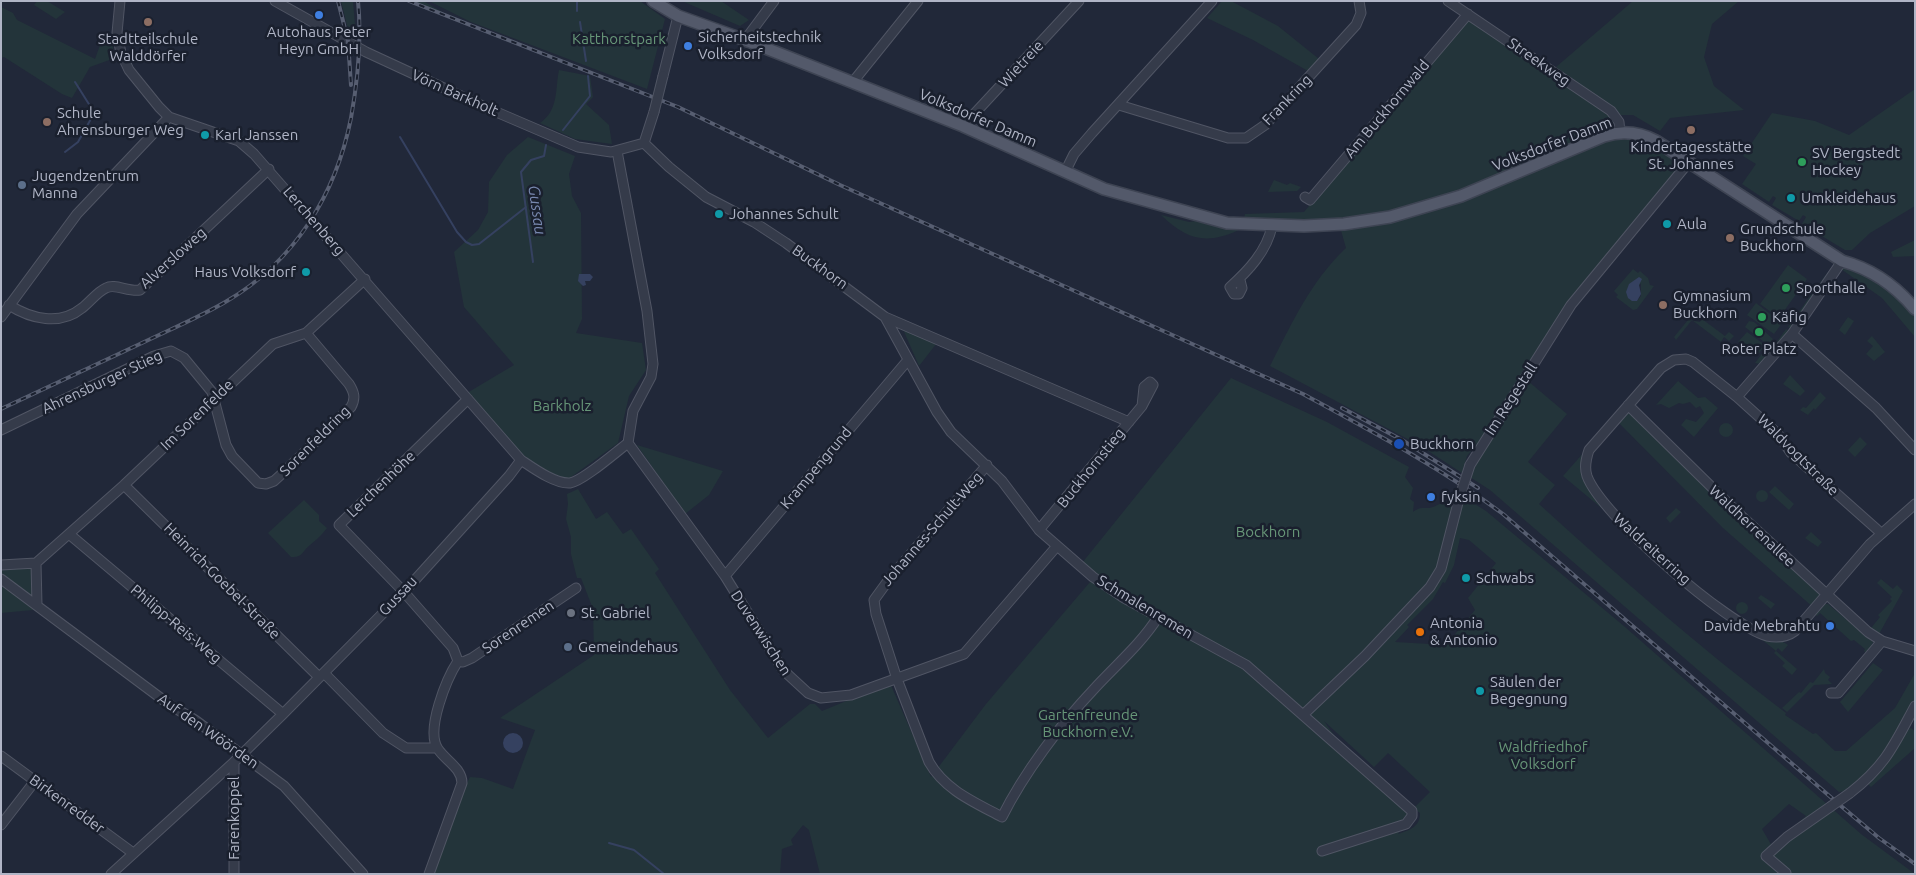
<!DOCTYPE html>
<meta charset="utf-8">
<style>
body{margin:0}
#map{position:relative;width:1916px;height:875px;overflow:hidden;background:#212839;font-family:Ubuntu,sans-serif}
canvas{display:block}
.frame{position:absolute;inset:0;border:2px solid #b0b5c6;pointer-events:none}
</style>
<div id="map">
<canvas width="1916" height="875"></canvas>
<div class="frame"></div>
</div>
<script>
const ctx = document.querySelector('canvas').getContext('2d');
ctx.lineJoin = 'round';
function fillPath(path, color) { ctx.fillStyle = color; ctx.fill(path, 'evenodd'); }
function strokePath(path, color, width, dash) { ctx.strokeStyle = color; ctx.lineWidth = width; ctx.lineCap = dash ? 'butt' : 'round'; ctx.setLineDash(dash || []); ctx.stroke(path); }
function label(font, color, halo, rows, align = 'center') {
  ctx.font = font + ' Ubuntu,sans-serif'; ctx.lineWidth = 5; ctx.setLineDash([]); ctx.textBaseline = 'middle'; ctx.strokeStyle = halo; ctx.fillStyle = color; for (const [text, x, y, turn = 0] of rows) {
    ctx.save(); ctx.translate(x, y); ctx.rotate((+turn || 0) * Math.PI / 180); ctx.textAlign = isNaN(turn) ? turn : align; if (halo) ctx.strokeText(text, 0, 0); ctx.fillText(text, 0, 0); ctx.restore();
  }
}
fillPath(new Path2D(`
 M37,1H47L65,12L56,19L34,5Z
 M341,1H353L356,37L349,33Z
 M413,1H423L444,13V15Z
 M429,1H640L665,19L647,89L471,22Z
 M682,1H721L749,20L740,26Z
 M1222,1H1231L1278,26L1319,59L1308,71L1253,40L1207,18Z
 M1633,1H1739L1712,24L1704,57L1714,86L1744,110L1670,118L1660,131L1633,115H1621L1556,67Z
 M1,7L13,13L17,20L95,59L104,34L112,44L115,58L90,67L72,98L62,94L4,57L1,58Z
 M1466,19L1611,115L1613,124L1605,130L1442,199L1354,220L1243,222L1245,214L1304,212Z
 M559,70L590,76L593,97L586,104L609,125L612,144L575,139L540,123C559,110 555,89 559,70Z
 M1915,89V206L1870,233L1852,250H1845L1802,224L1806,217L1803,215L1799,221L1772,205L1776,198L1773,196L1769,202L1742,184L1756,164L1743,156L1772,113L1815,121L1849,135Z
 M528,137L575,156L569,174L572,196L581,213L582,319L576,333L642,343L646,370L629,396L618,443L567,480L526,461L467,393L514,365L464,307L454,252L478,230L488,212L489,182L507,155Z
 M1625,137L1653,146L1680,164V170L1616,245L1484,436L1467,456L1462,473L1419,445L1270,366C1292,323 1311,281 1346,248L1340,227L1362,225L1609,139Z
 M1274,180L1287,185L1290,183L1301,187L1297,191L1268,192Z
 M1161,215L1189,222L1196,221L1239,230C1206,245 1187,240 1161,215Z
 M1915,240V256L1893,257L1891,252Z
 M1846,264C1864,273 1909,297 1915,317C1916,322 1915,331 1915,337L1882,298L1841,269Z
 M1788,265L1807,279L1779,318L1760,304Z
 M1633,269L1638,273L1640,271L1648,278L1650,285L1654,286L1637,309L1633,310L1616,297L1618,295L1614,291ZM1641,283V296L1637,301L1629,299Z
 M1829,270L1791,328L1788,327Z
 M1756,303L1782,323L1774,334L1747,315Z
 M1700,310L1705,314L1702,319L1725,336L1729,332L1734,336L1729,341L1724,337L1721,342L1692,320L1676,340L1674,337L1688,320L1700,322L1701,320L1696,316Z
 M1848,317L1854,321L1845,335L1839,330Z
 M1749,321L1754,322L1773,339L1768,345L1745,327Z
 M902,327L937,343L919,366Z
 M1786,329L1789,331L1761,364L1755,363L1767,347L1771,350Z
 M1747,332L1765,345L1757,356L1738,342Z
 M1872,336L1885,352L1874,361L1866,354L1873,346L1867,341Z
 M1790,375L1805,391L1800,396L1783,384Z
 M1231,378L1327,422L1409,467L1405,477L1413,488L1410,499L1414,502L1413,512C1422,505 1424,510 1433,507C1443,503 1449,497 1463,503L1465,498L1486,511L1625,627L1861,834L1915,874H820L809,830L803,825L791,840L793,845L782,849L780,874H432L460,797L470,777L482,778L513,789L535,730L500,718L594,655L593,609L581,578H577L571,554V537L566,519L568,504L567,494L578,489L596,519L607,512L623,534L631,529L659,569L655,573L730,690L768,738L810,704H815L822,711L890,683L931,777L986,704L1096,575L1082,563ZM1460,538L1469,540L1496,563L1468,598L1475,610L1446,645L1395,642L1409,627L1407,625L1433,599L1443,582L1445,583L1454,565ZM1324,721L1374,767L1388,753L1430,792L1414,808L1420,813C1420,827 1410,830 1398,834L1410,813L1352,761ZM1789,804L1806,816L1772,846L1762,829Z
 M1528,381L1567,414L1528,462L1555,485L1539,504C1619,577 1700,648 1786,713L1785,715L1813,734L1816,733L1835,751H1846L1895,708L1915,673V706L1888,756L1848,791L1839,792L1490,490L1470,477L1477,460Z
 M1678,381L1698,398L1705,397L1718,408L1694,437L1681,425L1686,419L1696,422L1704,413L1700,406L1696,408L1690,402L1683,404L1679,403L1669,408L1661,404L1656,405Z
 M1820,392L1826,398L1815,410L1814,408L1808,415L1800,410L1803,407L1806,408Z
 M1625,408L1822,592L1814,608L1723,528L1615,419Z
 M1719 430a7 7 0 1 1 14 0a7 7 0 1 1-14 0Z
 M1860,437L1867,444L1855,457L1848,450Z
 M637,445L723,471L709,495L685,514Z
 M1585,451L1586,463L1607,508L1605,511L1563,476Z
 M1775,486L1794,504L1789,510L1769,492Z
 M1756 496a6 6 0 1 1 12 0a6 6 0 1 1-12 0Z
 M304,500L319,515V521L327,528C320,537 318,538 310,545C302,551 303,558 291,557L268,533Z
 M1676,508L1681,512L1670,523L1666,518Z
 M1811,532L1822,542L1818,547L1805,538Z
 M12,568L35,569L38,602L1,575V569Z
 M1881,579L1893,589L1897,585L1903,591L1879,634L1871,628L1880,617L1878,615L1892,601L1890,599L1892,597L1877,583Z
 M1,582L35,607L33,610L1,613Z
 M1761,595L1775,604L1771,609L1758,598Z
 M1736 608a6 6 0 1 1 12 0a6 6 0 1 1-12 0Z
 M1823,604H1828L1873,642L1867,654L1864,651L1865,649L1854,640L1851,641L1820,613L1817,616L1814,613Z
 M1755,634C1764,637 1783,640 1788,645L1782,652L1778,648L1776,651L1797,669L1792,675L1782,666L1785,663L1774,653L1776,651Z
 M1873,663L1883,670L1848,712L1840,702Z
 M1824,669L1825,673L1830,677L1828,680L1832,684L1814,685L1787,712L1782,708L1799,692L1801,693L1810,682L1813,683Z
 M1911,728L1915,731V748L1871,787L1867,783L1905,731Z`), '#23343a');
fillPath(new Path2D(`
 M579,274H590L593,277L590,281H585L586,285L583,286L578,281Z
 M1639,277L1642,279L1639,285L1641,294L1637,301H1632L1628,298L1626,292L1629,284Z
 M503 743a10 10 0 1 1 20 0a10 10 0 1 1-20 0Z`), '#354160');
strokePath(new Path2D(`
 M577,11V1
 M580,22L586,61
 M563,130L590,96L588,76
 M400,137L457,232L466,242L472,245L479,244L526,207
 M65,152L78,142L92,117V109L75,82
 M533,262L521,172L531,160L544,156L546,145
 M609,843L634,850L664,874`), '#354160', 2);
const minor = new Path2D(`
 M120,1L117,33L121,53L129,70L159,107L169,117L239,141L254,154L521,460C533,468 555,484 570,483C583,481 616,452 628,443L633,411L651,377L653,364L647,311L617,151
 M275,1L366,52L487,108L578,147L611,152L644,143
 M1448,1L1611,111L1619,122L1620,132
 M745,40L774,1
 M663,76L678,16
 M852,83L918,1
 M1119,105L1228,138H1246L1265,125L1356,25L1361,13L1359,1
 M963,126L1079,1
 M644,143L669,167L706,197L754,222L786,243L885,317L1129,422
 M644,143L654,112
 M1065,172L1074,154L1092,133L1212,1
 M1305,197L1310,200L1468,14
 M1842,261L1792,334L1737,397L1693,362L1686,359L1674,360L1661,368L1589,450C1586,459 1584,467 1587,476C1601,515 1727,625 1767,636C1777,638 1787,637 1795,631L1870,544L1915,504
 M1240,280L1242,288L1239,294H1234L1230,287C1248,271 1267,251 1272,226
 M9,305C31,319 60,326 82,308C90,302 97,292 106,288C115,283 128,292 140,290L269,169
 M1,317L77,214L169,117
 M885,317L937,412L951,432L1002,481L1039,530L1093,577L1124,598L1246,665L1412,811V816L1406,824L1322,851
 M1792,334L1876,408L1915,450
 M1737,397L1778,434L1791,453L1881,533
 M1628,405L1737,512L1868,632L1882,641L1915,651
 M1,430L154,356L171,351L184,358L212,392L226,445L232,456L258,483L266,484L274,481L285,471L351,407C356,398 354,392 349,384L306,333
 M628,443L725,576L783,670L808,693L821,698L851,695L964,654L1057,546
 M987,465L890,578L874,600L876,614L897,679L929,762C945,790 974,802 1002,817C1024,773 1060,725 1094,689C1115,666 1141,644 1158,617
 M1470,465L1571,305L1689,162
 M124,485L319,677
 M1039,530L1142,406L1153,385L1150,382L1144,387L1142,406
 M69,534L283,714
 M36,563L124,485L273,344L306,333L365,279
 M1,565L36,563L37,605
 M725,576L908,360
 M1,579L170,705L195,720L284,786L363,874
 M458,661L453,648L404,592L339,525L468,399
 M458,661L463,662L472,658L576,588
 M324,673L383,733L406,748H437
 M1831,693H1838L1882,641
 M1304,714L1365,656L1430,587L1441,569L1459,499
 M1,756L133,853
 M1850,793C1886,765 1894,745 1915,706
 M1,825L35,781
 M1786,873L1766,856L1787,837L1830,807
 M111,874L234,762L283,714L404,592L509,476L521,460
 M234,874V762
 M429,874L462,783C462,768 445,760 438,749C425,730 447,678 458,661`);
const major = new Path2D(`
 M653,1L678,16L745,40L963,126L1104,189L1227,223L1304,226L1344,224L1390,217L1461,196L1604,136C1623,130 1639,132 1656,141L1842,261C1872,269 1895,285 1915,309`);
strokePath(minor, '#505564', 11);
strokePath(major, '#3e4453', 14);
strokePath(minor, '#353b4a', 9);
strokePath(major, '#53596a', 11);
const rail = new Path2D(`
 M338,1L348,41L351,85
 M409,1L678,107L840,185L1303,394C1371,431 1441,468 1503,514L1841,806L1879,838L1915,864
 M1342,408L1402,440L1478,488
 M1,409C48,387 95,365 142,343C171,329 200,317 227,301C295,261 336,194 351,118C358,79 362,41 358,1`);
strokePath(rail, '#575e71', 4);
strokePath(rail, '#1a202e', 2, [5.5]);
const minorBridge = new Path2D(`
 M654,112L663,76
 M1459,499L1470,465
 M1830,807L1850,793`);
strokePath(minorBridge, '#505564', 11, []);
strokePath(minorBridge, '#353b4a', 9);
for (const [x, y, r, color] of [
 [319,15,5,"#3f7fe0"],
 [148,22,5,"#8d6e63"],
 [688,46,5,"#3f7fe0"],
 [47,122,5,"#8d6e63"],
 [1691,130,5,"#8d6e63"],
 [205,135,5,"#0f9aa8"],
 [1802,162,5,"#2e9e5b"],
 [22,185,5,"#5c6f8a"],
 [1791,198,5,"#0f9aa8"],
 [719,214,5,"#0f9aa8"],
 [1667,224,5,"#0f9aa8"],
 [1730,238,5,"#8d6e63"],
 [306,272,5,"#0f9aa8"],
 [1786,288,5,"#2e9e5b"],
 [1663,305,5,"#8d6e63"],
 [1762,317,5,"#2e9e5b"],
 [1759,332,5,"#2e9e5b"],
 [1399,444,6,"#1a4fb4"],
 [1431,497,5,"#3f7fe0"],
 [1466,578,5,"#0f9aa8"],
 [571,613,5,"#6b7280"],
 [1830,626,5,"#3f7fe0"],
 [1420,632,5,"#e8710a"],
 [568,647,5,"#5c6f8a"],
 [1480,691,5,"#0f9aa8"]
]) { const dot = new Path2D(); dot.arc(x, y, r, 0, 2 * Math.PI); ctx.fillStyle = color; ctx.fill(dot); strokePath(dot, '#1a202e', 2); }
label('15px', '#b0b5c6', '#1a202e', [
 ["Autohaus Peter",319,32,"center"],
 ["Heyn GmbH",319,49,"center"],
 ["Sicherheitstechnik",698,37],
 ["Volksdorf",698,54],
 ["Stadtteilschule",148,39,"center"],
 ["Walddörfer",148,56,"center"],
 ["Schule",57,113],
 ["Ahrensburger Weg",57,130],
 ["Karl Janssen",215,135],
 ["Kindertagesstätte",1691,147,"center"],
 ["St. Johannes",1691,164,"center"],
 ["SV Bergstedt",1812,153],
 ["Hockey",1812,170],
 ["Jugendzentrum",32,176],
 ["Manna",32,193],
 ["Umkleidehaus",1801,198],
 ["Johannes Schult",729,214],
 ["Aula",1677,224],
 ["Grundschule",1740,229],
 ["Buckhorn",1740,246],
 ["Haus Volksdorf",296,272,"right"],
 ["Sporthalle",1796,288],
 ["Gymnasium",1673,296],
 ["Buckhorn",1673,313],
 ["Käfig",1772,317],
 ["Roter Platz",1759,349,"center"],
 ["Buckhorn",1410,444],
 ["fyksin",1441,497],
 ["Schwabs",1476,578],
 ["St. Gabriel",581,613],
 ["Antonia",1430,623],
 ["& Antonio",1430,640],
 ["Davide Mebrahtu",1820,626,"right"],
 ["Gemeindehaus",578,647],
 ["Säulen der",1490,682],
 ["Begegnung",1490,699]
], 'left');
label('15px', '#679678', '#1a202e', [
 ["Katthorstpark",619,39],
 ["Barkholz",562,406],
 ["Bockhorn",1268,532],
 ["Gartenfreunde",1088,715],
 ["Buckhorn e.V.",1088,732],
 ["Waldfriedhof",1543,747],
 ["Volksdorf",1543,764]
]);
label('15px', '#b0b5c6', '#1a202e', [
 ["Streekweg",1539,62,35],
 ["Wietreie",1021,64,-47],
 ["Vörn Barkholt",455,93,24],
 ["Frankring",1287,100,-46],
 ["Am Buckhornwald",1387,109,-50],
 ["Volksdorfer Damm",978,118,23],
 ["Volksdorfer Damm",1552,144,-21],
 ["Lerchenberg",314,221,49],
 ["Alversloweg",173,258,-42],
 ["Buckhorn",820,267,36],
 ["Ahrensburger Stieg",102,382,-25],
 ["Im Regestall",1511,399,-57],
 ["Im Sorenfelde",197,415,-44],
 ["Sorenfeldring",315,441,-45],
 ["Waldvogtstraße",1798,455,45],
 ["Krampengrund",816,468,-50],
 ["Buckhornstieg",1091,468,-51],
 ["Lerchenhöhe",381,484,-44],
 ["Waldherrenallee",1752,526,43],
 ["Johannes-Schult-Weg",932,529,-49],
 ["Waldreiterring",1652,549,42],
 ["Heinrich-Goebel-Straße",222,581,45],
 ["Gussau",398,596,-47],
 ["Schmalenremen",1145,607,31],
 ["Philipp-Reis-Weg",176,624,40],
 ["Sorenremen",518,627,-34],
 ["Duvenwischen",761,633,57],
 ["Auf den Wöörden",208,731,35],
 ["Birkenredder",67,804,36],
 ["Farenkoppel",234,818,-90]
]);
label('italic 16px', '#7787ae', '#1a202e', [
 ["Gussau",537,210,82]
]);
</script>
